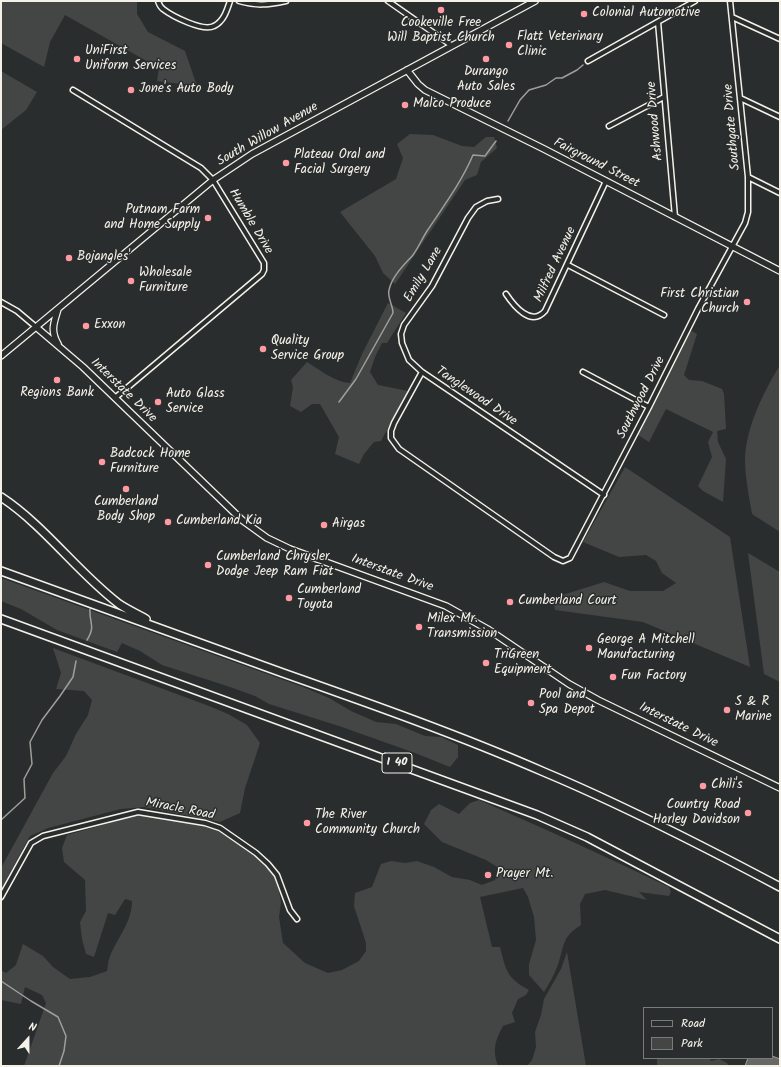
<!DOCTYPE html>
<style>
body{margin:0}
#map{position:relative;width:781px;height:1067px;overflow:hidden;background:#2a2d2e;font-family:Kalam,sans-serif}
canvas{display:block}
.frame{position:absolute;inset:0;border:2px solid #f4f1e8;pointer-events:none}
.legend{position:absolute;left:643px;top:1007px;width:130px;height:52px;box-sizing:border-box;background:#2a2d2e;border:1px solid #7b7b78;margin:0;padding:5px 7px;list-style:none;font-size:12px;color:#f4f1e8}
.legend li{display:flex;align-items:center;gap:8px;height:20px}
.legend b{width:20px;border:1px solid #7b7b78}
.north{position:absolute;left:8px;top:1019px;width:40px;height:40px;-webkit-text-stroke:3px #2a2d2e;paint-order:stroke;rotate:21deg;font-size:11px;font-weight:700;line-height:16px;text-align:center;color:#f4f1e8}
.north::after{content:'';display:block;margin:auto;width:14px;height:18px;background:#f4f1e8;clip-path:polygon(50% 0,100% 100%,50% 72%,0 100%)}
</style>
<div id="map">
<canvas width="781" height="1067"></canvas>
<div class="frame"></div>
<ul class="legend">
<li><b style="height:5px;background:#2a2d2e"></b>Road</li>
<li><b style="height:11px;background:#444645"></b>Park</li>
</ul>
<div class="north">N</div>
</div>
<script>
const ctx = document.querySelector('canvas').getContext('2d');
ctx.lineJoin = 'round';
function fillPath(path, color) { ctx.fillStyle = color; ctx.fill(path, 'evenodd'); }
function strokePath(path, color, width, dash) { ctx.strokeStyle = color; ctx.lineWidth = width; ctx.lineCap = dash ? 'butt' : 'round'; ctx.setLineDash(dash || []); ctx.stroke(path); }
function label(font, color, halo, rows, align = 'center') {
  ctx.font = font + ' Kalam,sans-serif'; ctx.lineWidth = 3; ctx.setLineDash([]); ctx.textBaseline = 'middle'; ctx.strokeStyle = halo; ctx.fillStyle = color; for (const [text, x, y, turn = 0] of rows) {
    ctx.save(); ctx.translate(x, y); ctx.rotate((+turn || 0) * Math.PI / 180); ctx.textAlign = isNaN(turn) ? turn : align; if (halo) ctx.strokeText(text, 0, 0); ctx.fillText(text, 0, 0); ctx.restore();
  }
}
fillPath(new Path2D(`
 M1,1H137V14L148,32L185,51L197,86L157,81L159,68L65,15L50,42L44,67L1,43Z
 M1,71L37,92L26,110L1,130Z
 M410,134L433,135L462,146L474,147L486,137H494L497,148L481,162L477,175L465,180L395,284L383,273L375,256L340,212L396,179L403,158L397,144Z
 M388,303L406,313L387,343H382L375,357L370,372L378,385L408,391L381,441L374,442L364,454L359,464L335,454L339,437L320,404H312L301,412L290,406L293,387L291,380L307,362C320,370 335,382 350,383L362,354Z
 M690,330L697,334L684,375L689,380L702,381L722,389L724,394L726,429L717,431L718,442L726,459L723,502L703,491L698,486L712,457L708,442L713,432L666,409L649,442L638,435Z
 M780,365V532L752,514C749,496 745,477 745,459C746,427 764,391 780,365Z
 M625,467L730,537L750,667L643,622L555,610L553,598L604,582L630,591H663L676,583L662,573L656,561L646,555L619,557L583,542Z
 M748,553L780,572V682L764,674Z
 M1,578L303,687L329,698L351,711L376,722L396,724L425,736L441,737L458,745V757L450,767L415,753L339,726L269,704L255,696L230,687L162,665L140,651L122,643L117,652L57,630L21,609L1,601Z
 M53,648L209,706L228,714L247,725L260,743L245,788L240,813L220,822L144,807L121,809L48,828L30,836L1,889V868L53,773L66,756L76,734L88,715L92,700L84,691L56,689L61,673Z
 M479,800C543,828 607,857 669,887L671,892L669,896L639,892L647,900L605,890L585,894L580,904L581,925C560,938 565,947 557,967C554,975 549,984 544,992L529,975V964L536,940L534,917L528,897L523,888L480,897L492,947H500C506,971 507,978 529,990L526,995L518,999L512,1013L515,1022L503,1026C495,1041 492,1050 498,1066H24L46,1003L42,995L25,987L21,1004L1,1000V970L6,973L16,965L23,944L43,956L53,967L70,979L90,977L107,971C108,966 108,961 110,956C118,937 132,922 132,901L125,899L115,915L108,913L94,957L86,954L82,939L80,922L86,911L85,880L64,862L62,848L67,835L138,815L205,825L218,831L263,862L274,876L279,891L281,902L279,917L283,943L305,963L328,973L342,970L359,961L366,951V943L354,906L355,893L372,887L381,864L391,861L405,863L417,861L434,867L452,877L470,880L482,885L495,880L499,868L486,860L442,842L424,824L431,810L439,804L459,814L470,803Z
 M567,952L586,1066H527L532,1060L536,1047L535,1032L541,1015L544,999L561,969Z
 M657,1058H710L711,1061L719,1059L727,1063L729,1066H657Z`), '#444645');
const water = new Path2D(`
 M772,1056L780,1059V1066H745L748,1058H772Z`);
fillPath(water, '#676866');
strokePath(water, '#9f9f9a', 1);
strokePath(new Path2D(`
 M508,121L520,100L529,90L546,85L556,78H562L577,70L583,65
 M339,402L356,379L393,313C393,305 387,298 389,290C392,276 404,265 413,255C418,248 422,239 427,231C443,207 461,183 473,155L485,156L496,141
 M87,640C96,626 89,623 90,609
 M1,820L25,798L24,779L32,764L30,742L42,720L60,696L73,677L76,661
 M1,981L31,1001L58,1017L66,1036L64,1051L59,1066`), '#9f9f9a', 1.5);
const street = new Path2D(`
 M158,1C159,4 160,7 163,9C172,16 203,32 214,26C224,21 227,10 230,1
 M239,1C257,6 267,5 286,1
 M388,1L451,45
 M732,17L780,39
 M658,22L675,217
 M588,61L695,1
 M73,90L201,168L213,180L264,263V270L262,274L115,398
 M740,98L780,117
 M609,126L664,97
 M748,177L780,193
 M568,265L664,315
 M506,294C514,306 531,327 545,311L606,181
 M1,302L17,311L36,327
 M422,372L409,360L402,343L401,334L404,325L432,286L468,218L476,207L487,201L498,199
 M583,372L649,407
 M604,495L422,372L394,423L391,431V438L399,449L554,557L563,561L570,558L649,407L698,309L745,223L748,212V177L730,1
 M1,897L31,843L43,836L138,812L205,823L220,828L256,853L268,864L277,875L290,910L297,919`);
const secondary = new Path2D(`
 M407,70L418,84L425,90L544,149L780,271
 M58,309C54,323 50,330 58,344
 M36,327L83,367L242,520L267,538L290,549L446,606L489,630L569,684L598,700L780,788
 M1,356L213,180L252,154L535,1`);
const highway = new Path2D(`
 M1,497C45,526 77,572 119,604C128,610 137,614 146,619
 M1,571C95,605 189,639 283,673C371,704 459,735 544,772C625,806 703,846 780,887
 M1,619L537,815L587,837L780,939`);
strokePath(street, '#f4f1e8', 7);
strokePath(secondary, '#f4f1e8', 8);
strokePath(highway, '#f4f1e8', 10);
strokePath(street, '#2a2d2e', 4);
strokePath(secondary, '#2a2d2e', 5.5);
strokePath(highway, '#2a2d2e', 7);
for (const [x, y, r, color] of [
 [441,10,4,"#ff9aa2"],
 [584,14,4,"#ff9aa2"],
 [509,45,4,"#ff9aa2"],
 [77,59,4,"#ff9aa2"],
 [486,59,4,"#ff9aa2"],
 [131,90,4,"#ff9aa2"],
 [405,105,4,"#ff9aa2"],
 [286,163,4,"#ff9aa2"],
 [208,218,4,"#ff9aa2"],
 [69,258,4,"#ff9aa2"],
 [131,281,4,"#ff9aa2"],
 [747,302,4,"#ff9aa2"],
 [86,326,4,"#ff9aa2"],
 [263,349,4,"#ff9aa2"],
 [57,380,4,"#ff9aa2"],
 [158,402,4,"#ff9aa2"],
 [102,462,4,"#ff9aa2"],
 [126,489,4,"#ff9aa2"],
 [168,522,4,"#ff9aa2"],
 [324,525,4,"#ff9aa2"],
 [208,565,4,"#ff9aa2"],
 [289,598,4,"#ff9aa2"],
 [510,602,4,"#ff9aa2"],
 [419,627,4,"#ff9aa2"],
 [589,648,4,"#ff9aa2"],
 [486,663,4,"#ff9aa2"],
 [613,677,4,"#ff9aa2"],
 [531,703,4,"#ff9aa2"],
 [727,710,4,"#ff9aa2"],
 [703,786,4,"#ff9aa2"],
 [748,813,4,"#ff9aa2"],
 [307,823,4,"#ff9aa2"],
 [488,875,4,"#ff9aa2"]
]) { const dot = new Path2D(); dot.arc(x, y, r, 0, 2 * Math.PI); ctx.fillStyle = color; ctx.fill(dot); strokePath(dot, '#2a2d2e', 1.5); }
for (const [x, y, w] of [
 [397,763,30]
]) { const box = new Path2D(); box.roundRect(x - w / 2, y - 10, w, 20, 3); ctx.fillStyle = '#2a2d2e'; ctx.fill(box); strokePath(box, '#f4f1e8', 1); }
label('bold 12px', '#f4f1e8', null, [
 ["I 40",397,763]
]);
label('13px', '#f4f1e8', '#2a2d2e', [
 ["Colonial Automotive",592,14],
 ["Cookeville Free",441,24,"center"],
 ["Will Baptist Church",441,39,"center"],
 ["Flatt Veterinary",517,38],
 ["Clinic",517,53],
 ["UniFirst",85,52],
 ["Uniform Services",85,67],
 ["Durango",486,73,"center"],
 ["Auto Sales",486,88,"center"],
 ["Jone's Auto Body",139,90],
 ["Malco Produce",413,105],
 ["Plateau Oral and",294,156],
 ["Facial Surgery",294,171],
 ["Putnam Farm",200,211,"right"],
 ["and Home Supply",200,226,"right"],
 ["Bojangles'",77,258],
 ["Wholesale",139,274],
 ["Furniture",139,289],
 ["First Christian",739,295,"right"],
 ["Church",739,310,"right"],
 ["Exxon",94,326],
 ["Quality",271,342],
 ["Service Group",271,357],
 ["Regions Bank",57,394,"center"],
 ["Auto Glass",166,395],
 ["Service",166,410],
 ["Badcock Home",110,455],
 ["Furniture",110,470],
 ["Cumberland",126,503,"center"],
 ["Body Shop",126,518,"center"],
 ["Cumberland Kia",176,522],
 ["Airgas",332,525],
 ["Cumberland Chrysler",216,558],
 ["Dodge Jeep Ram Fiat",216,573],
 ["Cumberland",297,591],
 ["Toyota",297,606],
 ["Cumberland Court",518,602],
 ["Milex Mr.",427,620],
 ["Transmission",427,635],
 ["George A Mitchell",597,641],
 ["Manufacturing",597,656],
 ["TriGreen",494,656],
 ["Equipment",494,671],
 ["Fun Factory",621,677],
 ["Pool and",539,696],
 ["Spa Depot",539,711],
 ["S & R",735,703],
 ["Marine",735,718],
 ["Chili's",711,786],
 ["Country Road",740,806,"right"],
 ["Harley Davidson",740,821,"right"],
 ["The River",315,816],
 ["Community Church",315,831],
 ["Prayer Mt.",496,875]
], 'left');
label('13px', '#f4f1e8', '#2a2d2e', [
 ["Ashwood Drive",656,121,-95],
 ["Southgate Drive",733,127,-95],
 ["South Willow Avenue",268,135,-30],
 ["Fairground Street",596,164,27],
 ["Humble Drive",250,222,59],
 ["Milfred Avenue",556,265,-65],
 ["Emily Lane",424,275,-59],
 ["Interstate Drive",123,391,44],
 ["Tanglewood Drive",476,397,34],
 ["Southwood Drive",642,398,-63],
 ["Interstate Drive",392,574,20],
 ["Interstate Drive",678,726,26],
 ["Miracle Road",180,810,11]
]);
</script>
